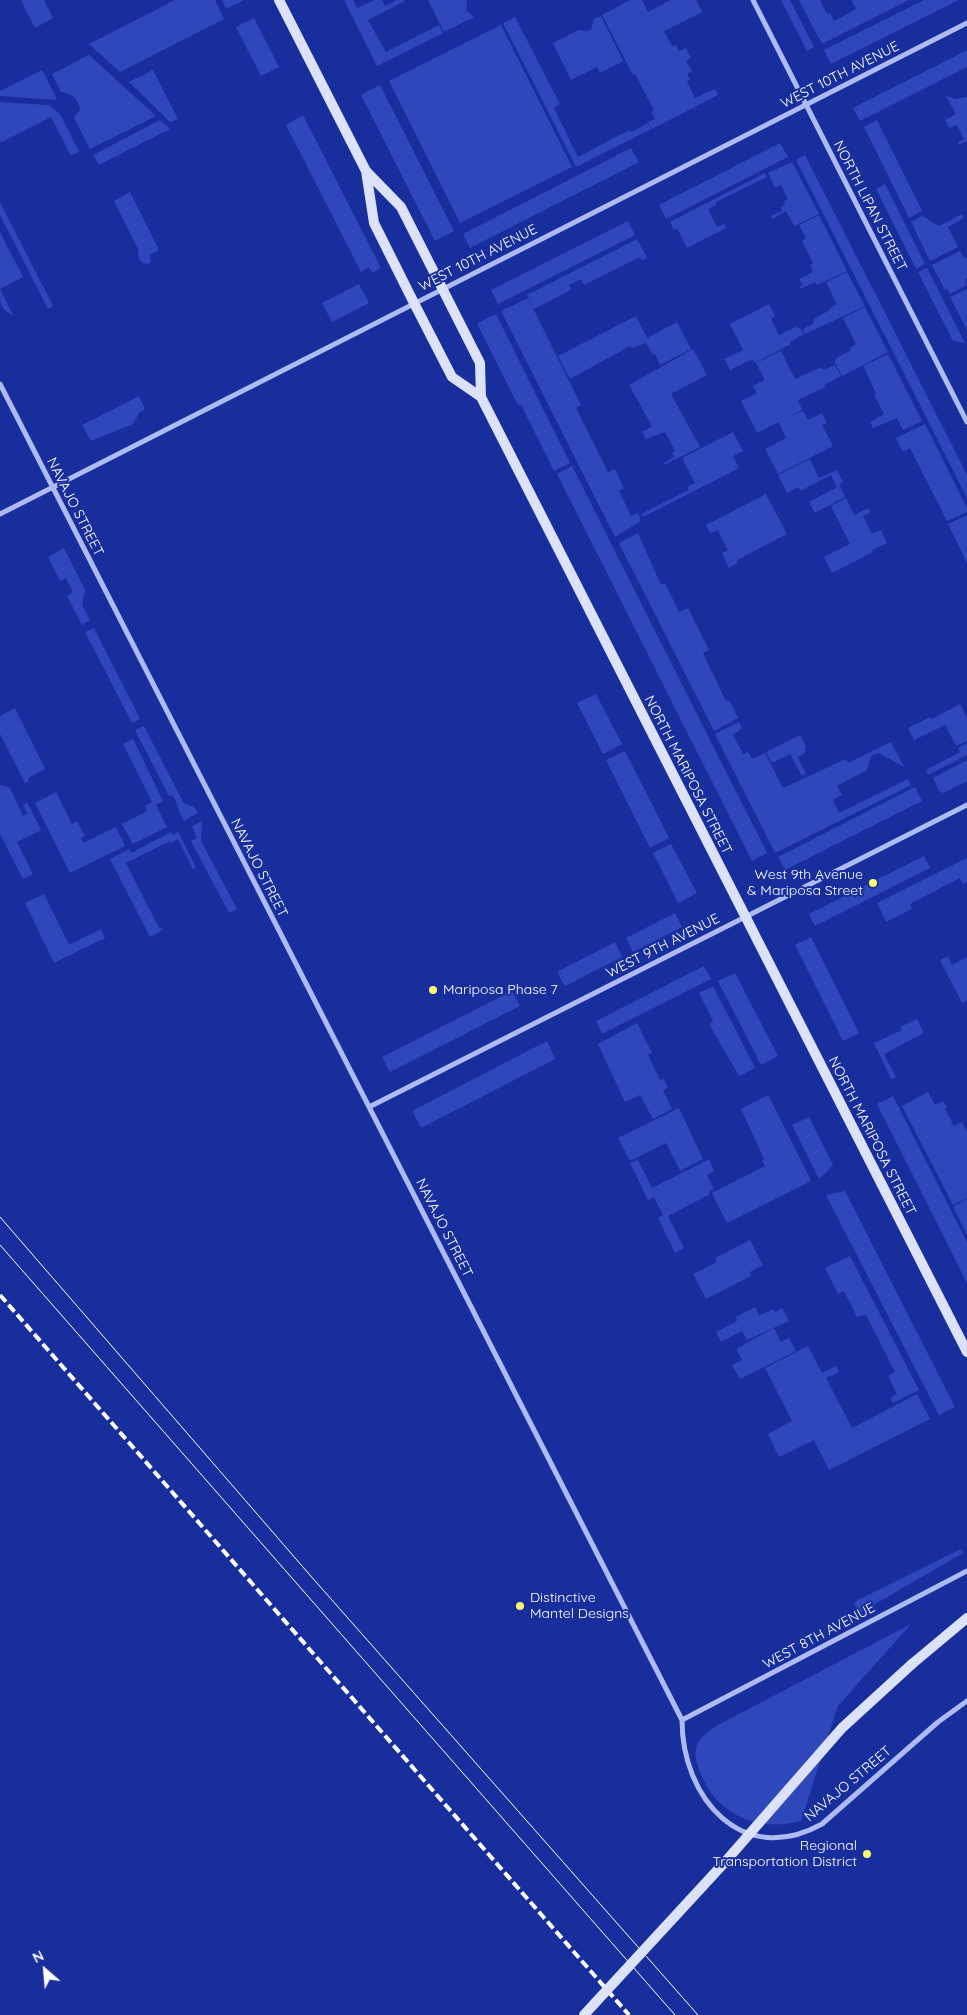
<!DOCTYPE html>
<style>
body{margin:0}
#map{position:relative;width:967px;height:2015px;overflow:hidden;background:#172e9c;font-family:Quicksand,sans-serif}
canvas{display:block}
.north{position:absolute;left:20px;top:1945px;width:50px;height:50px;-webkit-text-stroke:4px #172e9c;paint-order:stroke;rotate:333deg;font-size:14px;font-weight:700;line-height:20px;text-align:center;color:#fff}
.north::after{content:'';display:block;margin:auto;width:18px;height:22px;background:#fff;clip-path:polygon(50% 0,100% 100%,50% 72%,0 100%)}
</style>
<div id="map">
<canvas width="967" height="2015"></canvas>
<div class="north">N</div>
</div>
<script>
const ctx = document.querySelector('canvas').getContext('2d');
ctx.lineJoin = 'round';
function fillPath(path, color) { ctx.fillStyle = color; ctx.fill(path, 'evenodd'); }
function strokePath(path, color, width, dash) { ctx.strokeStyle = color; ctx.lineWidth = width; ctx.lineCap = dash ? 'butt' : 'round'; ctx.setLineDash(dash || []); ctx.stroke(path); }
function label(font, color, halo, rows, align = 'center') {
  ctx.font = font + ' Quicksand,sans-serif'; ctx.lineWidth = 4; ctx.setLineDash([]); ctx.textBaseline = 'middle'; ctx.strokeStyle = halo; ctx.fillStyle = color; for (const [text, x, y, turn = 0] of rows) {
    ctx.save(); ctx.translate(x, y); ctx.rotate((+turn || 0) * Math.PI / 180); ctx.textAlign = isNaN(turn) ? turn : align; if (halo) ctx.strokeText(text, 0, 0); ctx.fillText(text, 0, 0); ctx.restore();
  }
}
fillPath(new Path2D(`
 M21,0H44L53,18L35,28Z
 M175,0H215L224,19L120,72L89,44Z
 M222,0H244L226,9Z
 M344,0H353L357,8L375,0H382L385,6L397,0H404L405,1L368,20L386,52L439,25L443,33L377,66Z
 M428,0H467L466,10L474,17L444,32Z
 M630,0H642L648,12L671,0H696L702,12L664,31L672,46L676,45L679,51L686,48L691,58L686,61L692,71L687,74L690,79L687,81L695,98L715,89L718,95L652,129L648,122L655,119L651,112L654,110L635,74L633,75L602,15Z
 M781,0H790L814,47L807,51Z
 M799,0H820L827,14L830,13L834,21L856,9L851,0H909L822,44Z
 M924,0H959L831,64L824,50Z
 M601,16L623,61L600,73L597,67L571,80L553,43L579,30L586,31L591,30L594,19Z
 M515,17L560,104L554,108L578,157L629,130L631,132L648,123L651,129L576,167L503,23Z
 M254,18L279,67L261,76L236,27Z
 M501,25L572,167L460,223L389,81Z
 M967,50V67L860,121L853,108Z
 M89,55L156,116L90,149L74,117L80,110C78,98 72,94 61,92L52,74Z
 M42,70L57,100L0,96V91Z
 M153,70L178,119L170,122L129,82Z
 M380,85L454,231L435,241L361,95Z
 M946,96L956,99L967,97V141L959,145L958,142L964,139L957,125L949,128L945,120L956,114Z
 M0,102L49,105L60,114L79,152L71,156L51,117L0,143Z
 M303,115L381,268L372,273L369,267L361,272L286,125Z
 M160,120L170,129L99,165L93,155Z
 M877,120L922,211L909,218L864,127Z
 M780,143L788,157L666,219L659,205Z
 M631,148L639,162L470,248L463,234Z
 M805,155L967,475V498L796,160Z
 M792,162L819,214L794,226L786,211L772,219L771,216L782,211L780,207L785,205L784,201L788,199L781,185L775,188L768,173Z
 M765,173L767,177L716,202V205L708,209L717,227L724,224L726,228L687,248L677,228L674,230L670,222Z
 M885,184L925,264L916,269L876,189Z
 M130,192L159,250L150,255L151,262L148,264C141,264 138,259 138,252L139,251L114,201Z
 M0,202L53,306L48,309L0,215Z
 M962,214L964,218L948,227L958,247L930,261L911,222L922,216L939,226Z
 M819,215L847,271L817,285L815,282L800,289L799,287L803,285L799,279L813,272L810,265L813,263L802,241L806,238L799,225Z
 M628,221L635,235L498,304L491,290Z
 M0,232L23,277L0,289Z
 M637,239L647,258L642,261L640,257L584,285L581,279L569,285L571,290L534,309L527,295Z
 M960,251L964,258H967V278L965,279L967,285L950,294L947,289L945,290L932,265Z
 M927,268L965,343L953,341L918,272Z
 M847,272L865,306L805,334L803,329L813,324L815,318L830,310V308L837,304L826,282Z
 M359,284L369,303L332,322L322,303Z
 M0,289L13,315C0,309 0,304 0,289Z
 M967,289V330L950,297Z
 M528,298L581,405L576,408L608,472L615,469L624,488L619,491L631,516L638,513L641,521L615,537L501,311Z
 M769,304L775,316L771,319L779,335L796,327L801,329L804,334L790,342L791,344L755,363L752,359L730,370L724,359L743,350L730,324Z
 M865,307L888,352L842,376L835,363L836,358L851,350L850,348L856,344L843,318Z
 M496,314L570,463L554,471L521,405H518L477,323Z
 M636,316L647,338L677,322L691,349L660,365L655,354L653,355L646,343L632,348L630,346L570,379L558,356Z
 M693,349L707,375L671,394L700,447L664,465L663,463L674,457L672,453L675,451L665,432L646,439L642,432L652,426L629,385Z
 M781,351L795,379L819,368L826,369L835,365L841,376L824,385L825,387L798,400L802,410L788,417L803,411L808,420L822,413L827,423L822,425L833,446L778,474L765,449L786,438L779,422L757,433L741,401L757,393L753,386L765,380L756,363Z
 M888,354L922,421L903,430L897,418L873,428L870,422L884,414L874,395L876,393L863,366Z
 M139,396L145,409L139,413L133,424L91,441L82,425Z
 M925,424L967,508V512L947,521L910,448L903,452L896,438Z
 M733,432L743,451L733,456L739,468L643,517L641,514L689,490L687,487L695,483L682,458Z
 M810,459L819,478L837,470L843,482L839,485L845,497L815,513L809,502L837,487L831,475L800,491L798,487L787,493L778,475Z
 M572,466L767,853L752,861L557,474Z
 M766,494L787,534L737,560V563L729,568L722,553L728,550L718,530L710,533L706,525Z
 M846,498L854,515L868,508L871,512L863,516L872,534L881,530L887,543L872,550L873,552L832,573L824,557L850,544L831,506Z
 M967,515V563L948,524Z
 M638,533L661,585L665,583L679,612L688,608L709,650L703,653L726,701L729,700L738,718L714,731L619,543Z
 M64,548L85,590L82,605L90,620L82,625L67,596L73,592L66,578L60,581L48,557Z
 M94,628L140,719L132,723L85,632Z
 M596,694L622,744L603,754L577,703Z
 M960,704L967,718V741L956,746L945,725L914,740L908,728L930,717L932,719Z
 M15,708L45,769L28,778L29,781L25,783L0,734V716Z
 M739,722L742,728L733,735L743,754L748,752L752,759L765,753L783,788L846,759L848,763L891,742L904,767L879,753L871,756L867,770L837,786L842,795L833,800L839,813L908,779L911,785L775,853L715,734Z
 M144,726L183,802L195,808L198,813L184,821C179,812 177,804 173,795L169,796L135,730Z
 M800,735L806,747L804,748L806,752L798,757L806,774L802,776L790,754L772,763L766,752Z
 M133,739L163,801L156,805L167,827L133,844L122,824L147,811L145,806L152,802L123,744Z
 M967,743V755L928,775L926,770L960,752L958,748Z
 M625,751L669,838L650,848L606,760Z
 M967,760V781L943,793L939,791L933,778Z
 M0,785L10,788L23,816L27,813L23,805L27,802L41,830L17,842L33,874L23,879L0,834Z
 M915,787L922,801L785,870L778,857Z
 M56,792L72,824L77,821L85,836L81,838L83,843L116,827L125,846L70,873L35,803Z
 M202,821L201,841L237,909L229,913L191,841L197,838L192,826Z
 M171,832L173,835L178,832L196,868L193,869L178,839L171,843L170,841L126,863L159,928H161L163,930L150,937L110,859L129,849L131,853Z
 M671,844L697,893L678,903L653,853Z
 M924,856L930,868L815,926L809,914Z
 M967,858V882L963,884L960,878L910,904L912,909L886,922L877,903Z
 M44,894L69,945L101,929L105,938L54,963L25,903Z
 M675,913L682,927L633,952L626,938Z
 M811,937L859,1033L843,1041L795,945Z
 M615,942L622,957L565,986L557,972Z
 M948,956L952,965L967,957V1001L962,1003L940,960Z
 M704,966L711,979L602,1034L596,1021Z
 M735,973L778,1056L761,1065L718,981Z
 M713,986L755,1068L739,1076L709,1024L713,1021L699,993Z
 M512,991L520,1006L390,1072L382,1057Z
 M917,1019L924,1033L884,1054L896,1077L891,1079L874,1043L902,1030L900,1027Z
 M637,1023L652,1053L648,1055L660,1080L664,1079L668,1088L663,1090L672,1109L653,1119L640,1095L625,1102L598,1044Z
 M547,1041L555,1059L421,1128L412,1111Z
 M928,1092L935,1105L943,1101L947,1108L945,1109L954,1126L962,1122L967,1132V1198L953,1205L902,1106Z
 M768,1095L811,1181L727,1223L712,1193L765,1166L762,1160L764,1159L741,1109Z
 M893,1096L967,1242V1283L877,1104Z
 M679,1108L703,1159L680,1171L666,1143L630,1161L618,1138Z
 M809,1117L833,1165L819,1179L792,1125Z
 M709,1159L714,1171L707,1175L714,1189L709,1192L710,1194L668,1216L684,1248L675,1253L658,1218L663,1215L654,1197L648,1200L630,1163L638,1160L652,1188Z
 M845,1191L955,1407L939,1415L826,1195Z
 M966,1199L967,1201V1235L953,1207Z
 M750,1240L763,1265L750,1272L751,1276L706,1299L693,1274L717,1262L715,1258Z
 M850,1256L919,1390L893,1403L890,1398L897,1394L888,1376L895,1372L866,1315L857,1317L844,1291L838,1294L825,1268Z
 M755,1307L759,1316L773,1309L775,1312L782,1308L789,1321L747,1340L742,1331L721,1342L716,1332L737,1321L736,1317Z
 M774,1328L781,1342L789,1338L796,1351L740,1379L732,1365L742,1360L736,1349Z
 M808,1346L822,1373L836,1366L839,1372L826,1378L852,1428L917,1394L930,1419L829,1470L814,1440L779,1457L768,1434L792,1421L765,1368Z
 M961,1549L963,1553L858,1614L854,1602Z
 M911,1624L838,1706L801,1821C760,1832 717,1816 701,1774C698,1767 694,1756 696,1748C698,1738 709,1732 716,1726Z`), '#2e48bc');
strokePath(new Path2D(`
 M753,0L967,422
 M0,384L682,1720C682,1799 743,1868 822,1824L938,1722L967,1701
 M0,514L967,23
 M369,1107L967,805
 M682,1720L967,1571`), '#aebbf2', 5);
strokePath(new Path2D(`
 M279,0L366,171L401,207L480,363L481,397L967,1352
 M366,171L374,223L414,303L452,377L481,397
 M912,1664L967,1618`), '#dde2fc', 10);
strokePath(new Path2D(`
 M0,1217L309,1574L698,2015
 M0,1245L675,2015`), '#fff', 1);
strokePath(new Path2D(`
 M0,1295L629,2015`), '#fff', 4, [9, 4]);
strokePath(new Path2D(`
 M584,2015L725,1862L842,1728L912,1664`), '#dde2fc', 10);
for (const [x, y, r, color] of [
 [873,883,5,"#fffc6f"],
 [433,990,5,"#fffc6f"],
 [520,1606,5,"#fffc6f"],
 [867,1854,5,"#fffc6f"]
]) { const dot = new Path2D(); dot.arc(x, y, r, 0, 2 * Math.PI); ctx.fillStyle = color; ctx.fill(dot); strokePath(dot, '#172e9c', 2); }
label('14px', '#fff', '#172e9c', [
 ["WEST 10TH AVENUE",840,75,-27],
 ["NORTH LIPAN STREET",870,206,63],
 ["WEST 10TH AVENUE",478,258,-27],
 ["NAVAJO STREET",75,507,63],
 ["NORTH MARIPOSA STREET",688,775,63],
 ["NAVAJO STREET",259,868,63],
 ["WEST 9TH AVENUE",663,946,-27],
 ["NORTH MARIPOSA STREET",872,1136,63],
 ["NAVAJO STREET",444,1228,63],
 ["WEST 8TH AVENUE",819,1636,-28],
 ["NAVAJO STREET",848,1784,-40]
]);
label('14px', '#fff', '#172e9c', [
 ["West 9th Avenue",863,875],
 ["& Mariposa Street",863,891],
 ["Mariposa Phase 7",443,990,"left"],
 ["Distinctive",530,1598,"left"],
 ["Mantel Designs",530,1614,"left"],
 ["Regional",857,1846],
 ["Transportation District",857,1862]
], 'right');
</script>
